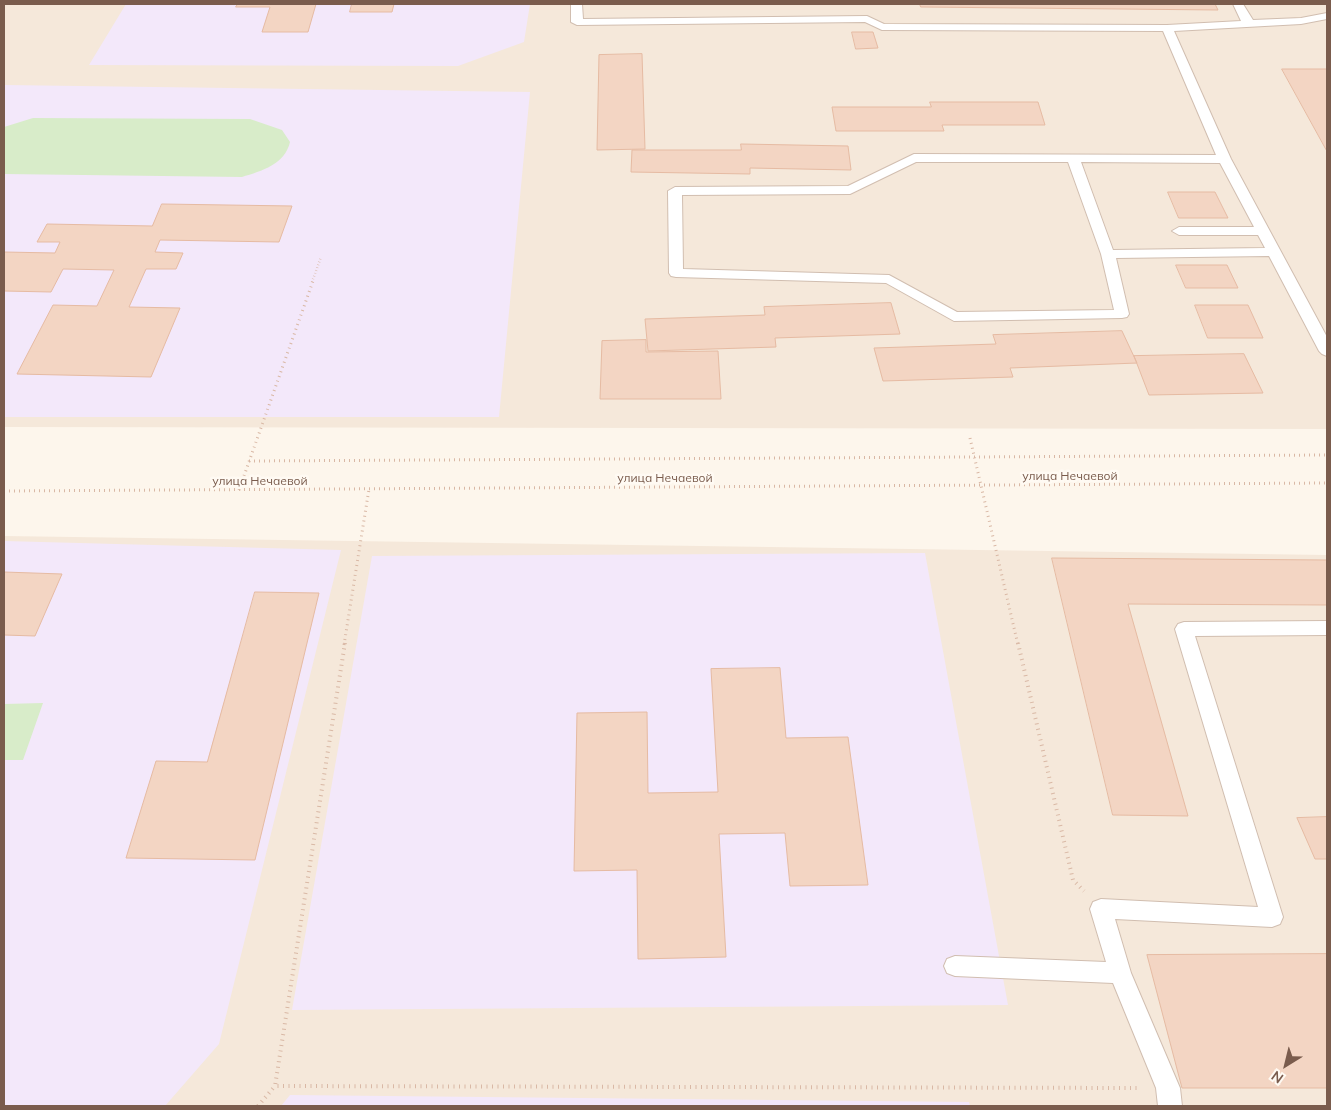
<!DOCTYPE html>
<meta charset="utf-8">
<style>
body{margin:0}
#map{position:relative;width:1331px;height:1110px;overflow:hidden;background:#fdf6ec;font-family:Mulish,sans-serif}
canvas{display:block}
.frame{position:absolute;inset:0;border:5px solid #7a5c4d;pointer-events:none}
.north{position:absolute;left:1261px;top:1040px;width:50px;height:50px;-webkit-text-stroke:4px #fffaf3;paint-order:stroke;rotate:216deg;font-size:14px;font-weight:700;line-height:20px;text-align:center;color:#7a5c4d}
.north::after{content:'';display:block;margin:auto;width:18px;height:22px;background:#7a5c4d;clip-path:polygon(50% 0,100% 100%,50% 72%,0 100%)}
</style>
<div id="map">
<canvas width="1331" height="1110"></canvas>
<div class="frame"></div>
<div class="north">N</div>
</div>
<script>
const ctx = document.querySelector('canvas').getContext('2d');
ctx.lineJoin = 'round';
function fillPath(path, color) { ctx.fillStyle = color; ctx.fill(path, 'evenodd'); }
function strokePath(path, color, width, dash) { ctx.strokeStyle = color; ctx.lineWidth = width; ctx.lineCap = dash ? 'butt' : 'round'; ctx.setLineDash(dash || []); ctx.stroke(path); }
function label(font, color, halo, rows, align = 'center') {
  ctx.font = font + ' Mulish,sans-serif'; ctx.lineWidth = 5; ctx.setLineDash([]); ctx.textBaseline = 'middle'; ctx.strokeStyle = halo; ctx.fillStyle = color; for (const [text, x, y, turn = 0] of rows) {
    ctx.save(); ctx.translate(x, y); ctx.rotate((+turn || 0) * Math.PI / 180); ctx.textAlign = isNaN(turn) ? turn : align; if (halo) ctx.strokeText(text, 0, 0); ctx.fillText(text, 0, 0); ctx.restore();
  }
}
fillPath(new Path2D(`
 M4,4H1327V429L4,427Z
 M4,536L1327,555V1106H4Z`), '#f5e8da');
fillPath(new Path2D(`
 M126,4H530L524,42L458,66L89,65Z
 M4,85L530,92L499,417H4Z
 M4,541L341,550L219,1044L165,1106H4Z
 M925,553L1008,1005L292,1010L372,556Z
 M290,1095L969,1102L970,1106H281Z`), '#f3e8fa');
fillPath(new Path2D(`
 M33,118L250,119L282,130L290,142C285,164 262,171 242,177L4,174V127Z
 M43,703L23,760H4V704Z`), '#d8ecc9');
const building = new Path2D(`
 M238,4H316L308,32H262L270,7H236Z
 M352,4H394L392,12H350Z
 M920,4H1215L1218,10L921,7Z
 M852,32H873L878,48L856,49Z
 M642,54L645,149L597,150L599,55Z
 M1282,69H1327V151Z
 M930,102H1038L1045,125H942L944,131H836L832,107H931Z
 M741,144L848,146L851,170L750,168V174L631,172L632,150H741Z
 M1168,192H1215L1228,218H1179Z
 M162,204L292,206L279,242L160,240L155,252L183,253L176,269H146L129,307L180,308L151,377L17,374L53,305L97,306L114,270L63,269L51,292L4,291V252L55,253L60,242H37L47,224L152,226Z
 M1176,265H1227L1238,288H1186Z
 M891,303L900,334L775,338L776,347L648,351L645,319L765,315L764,307Z
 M1195,305H1248L1263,338H1208Z
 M1122,331L1137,363L1010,368L1013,377L883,381L874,348L996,344L993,335Z
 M646,340V352L718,351L721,399H600L602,341Z
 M1244,354L1263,393L1149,395L1134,356Z
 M1052,558L1327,560V605L1128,604L1188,816L1113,815Z
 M4,572L62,574L35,636L4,635Z
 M255,592L319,593L255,860L126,858L156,761L207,762Z
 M780,668L786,738L848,737L868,885L790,886L785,833L719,834L726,957L638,959L637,870L574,871L577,713L647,712L648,793L718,792L711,669Z
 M1327,817V859H1315L1297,818Z
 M1327,954V1088H1182L1147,955Z`);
fillPath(building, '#f3d5c3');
strokePath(building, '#e6bba3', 1);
const service = new Path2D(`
 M571,4H582L583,19L867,16L884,24L1167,25L1241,21L1233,4H1243L1253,20L1301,18L1327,13V19L1301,24L1174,31L1231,159L1327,337V356L1322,354L1319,351L1269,256L1116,258L1129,314L1127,317L1122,318L954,321L886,283L676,277L671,276L669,273L668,191L675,187L848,186L914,154L1216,155L1163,31L882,30L865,22L577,25L571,22ZM916,162H1068L1101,254L1114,310L957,312L889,275L683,269L682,195L850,194ZM1081,162L1220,163L1254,227H1179L1172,231L1179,235H1258L1265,248L1113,250Z
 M1327,621V635L1195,636L1283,917L1280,924L1272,927L1115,919L1131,973L1180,1088L1182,1106H1158L1156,1088L1113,983L955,976L947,973L944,966L947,959L955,956L1106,962L1090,909L1093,902L1101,899L1258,907L1175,629L1178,624L1184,622Z`);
strokePath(service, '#d1beb0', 2);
strokePath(new Path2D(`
 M312,282L321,257`), '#d9b8a5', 2.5, [0.5, 2.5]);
strokePath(new Path2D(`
 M970,438L1018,645
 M249,461L1327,455
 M239,490L313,281
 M4,491L1327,483
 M344,645L369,489`), '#d9b8a5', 3, [1, 4]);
strokePath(new Path2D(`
 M345,643L275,1086L1137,1088
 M1018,643L1073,880L1084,891
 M258,1106L275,1086`), '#d9b8a5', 4, [1, 4.5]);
fillPath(service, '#fff');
label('12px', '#7a5c4d', '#fffaf3', [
 ["улица Нечаевой",1070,476],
 ["улица Нечаевой",665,478],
 ["улица Нечаевой",260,481]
]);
</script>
